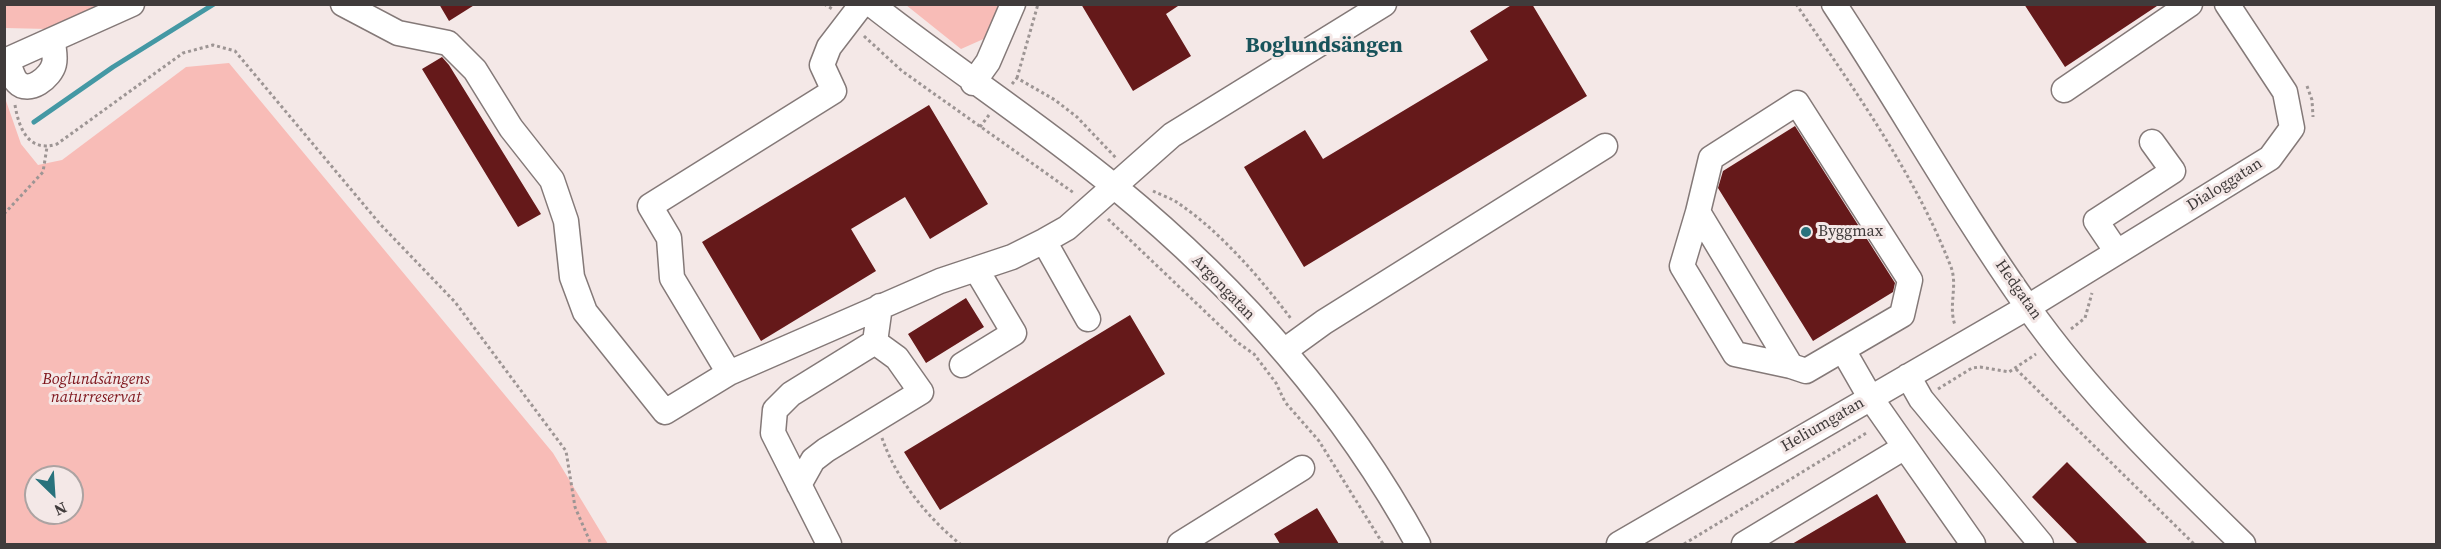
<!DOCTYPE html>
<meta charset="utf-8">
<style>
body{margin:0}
#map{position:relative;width:2441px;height:549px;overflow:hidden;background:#f4e8e7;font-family:"Source Serif 4",serif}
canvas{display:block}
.frame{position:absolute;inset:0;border:6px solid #403b3b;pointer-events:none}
.north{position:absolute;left:24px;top:465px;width:60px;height:60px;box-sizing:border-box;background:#f4e8e7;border:2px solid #aca3a2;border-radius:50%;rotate:155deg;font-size:16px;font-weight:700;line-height:24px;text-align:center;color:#403b3b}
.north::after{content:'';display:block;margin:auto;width:21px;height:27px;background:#29727c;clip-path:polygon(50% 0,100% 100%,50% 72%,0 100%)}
</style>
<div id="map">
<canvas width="2441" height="549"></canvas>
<div class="frame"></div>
<div class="north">N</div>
</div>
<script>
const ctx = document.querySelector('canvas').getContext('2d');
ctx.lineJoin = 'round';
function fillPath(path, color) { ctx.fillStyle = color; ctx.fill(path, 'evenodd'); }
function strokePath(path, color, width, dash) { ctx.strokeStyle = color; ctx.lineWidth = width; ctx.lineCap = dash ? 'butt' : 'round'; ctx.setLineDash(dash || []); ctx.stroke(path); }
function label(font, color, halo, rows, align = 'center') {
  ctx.font = font + ' "Source Serif 4",serif'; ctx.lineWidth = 6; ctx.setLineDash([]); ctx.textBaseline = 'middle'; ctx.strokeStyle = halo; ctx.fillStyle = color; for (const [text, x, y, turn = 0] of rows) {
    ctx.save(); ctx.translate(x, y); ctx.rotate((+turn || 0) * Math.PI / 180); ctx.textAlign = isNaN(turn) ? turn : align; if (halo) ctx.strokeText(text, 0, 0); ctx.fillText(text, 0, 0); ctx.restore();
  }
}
fillPath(new Path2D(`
 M5,5H99L48,29L5,28Z
 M906,5H1000L988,37L961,49Z
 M229,63L553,453L608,544H5V98L21,144L38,165L62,160L186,67ZM36,477H72V513H36Z`), '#f8bcb7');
strokePath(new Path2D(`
 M34,122L113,67L214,4`), '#4498a4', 5);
fillPath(new Path2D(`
 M439,4H476L449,21Z
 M1081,4H1181L1166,14L1191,56L1133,91Z
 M1513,4H1532L1587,96L1304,267L1244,167L1305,130L1323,159L1488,60L1470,31Z
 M2024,4H2160L2065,67Z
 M442,57L449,65L541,214L518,227L422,69Z
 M929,105L988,204L930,239L905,197L851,229L876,271L761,341L702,242Z
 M1795,126L1895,283L1893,292L1813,341L1718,188L1723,171Z
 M966,298L984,327L926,363L908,334Z
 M1130,315L1165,374L940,510L904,452Z
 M2067,462L2148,544H2078L2032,497Z
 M1877,494L1907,544H1792Z
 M1317,508L1339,544H1280L1274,534Z`), '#65191a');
const minor = new Path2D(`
 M343,4L398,33L448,43L475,70L511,128L552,180L566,221L572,277L585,312L665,412L729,373
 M862,4L829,47L822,65L834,91L650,206L669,238L672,278L729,373L940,281L1012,257L1044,241L1067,228L1172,135L1384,4
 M871,4C951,67 1036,122 1115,187C1237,287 1342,405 1418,544
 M1834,4C1900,104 1958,208 2027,306C2089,394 2167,470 2243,544
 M53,40C53,47 56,57 54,64C51,77 29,95 17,82C12,77 10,66 7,60L132,4
 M973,83L988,62L1013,4
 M2064,90L2190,4
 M1797,103L1910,280L1902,315L1806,371L1791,366L1698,212L1711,158Z
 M1698,212L1682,266L1735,354L1791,366
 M1044,241L1088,319
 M2117,252L2096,221L2173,171L2152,142
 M1843,350L1870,397L1973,544
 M1284,351L1324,322L1605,146
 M962,365L1014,333L976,269
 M1908,376L1921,399L2041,544
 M799,485L813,460L826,450L921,392L897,358L875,342
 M829,544L773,433L775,410L791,394L875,342L880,306
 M1180,544L1302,468
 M1619,544L2028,307L2270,158L2292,128L2285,92L2227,4
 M1744,544L1905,447`);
strokePath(minor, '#847978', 27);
strokePath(new Path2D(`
 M824,4L834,10
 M1796,4C1853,88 1914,172 1951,267C1958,286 1948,306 1955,325
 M864,36L902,71L1074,193
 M1017,78L1038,4
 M1012,84L1017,78L1055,100L1077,117L1117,159
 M2307,86L2312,100L2313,117
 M15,105C19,129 29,153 57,144L183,53L213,45L235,51L380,224L455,302L566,451L575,507L591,544
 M980,127L989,115
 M1153,191C1161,195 1171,198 1178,203C1221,232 1261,279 1292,320
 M4,214L43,172L47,147
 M1108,219L1237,342L1254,354L1276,383L1285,402L1319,441L1383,544
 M2071,329L2085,318L2092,293
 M2016,369L2194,544
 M1938,389L1972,368L1980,367L2009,372L2036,354
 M882,438C896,479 927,517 960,544
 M1684,544L1868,432`), '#9d9594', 3, [3, 3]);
strokePath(minor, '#fff', 24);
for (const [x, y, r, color] of [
 [1806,232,6,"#29727c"]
]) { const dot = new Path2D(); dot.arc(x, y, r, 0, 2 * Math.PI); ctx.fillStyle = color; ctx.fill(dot); strokePath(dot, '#f4e8e7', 2); }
label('16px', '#403b3b', '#f4e8e7', [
 ["Dialoggatan",2225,185,-32],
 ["Argongatan",1223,288,46],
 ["Hedgatan",2018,290,55],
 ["Heliumgatan",1823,425,-30]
]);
label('16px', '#403b3b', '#f4e8e7', [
 ["Byggmax",1818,232]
], 'left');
label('italic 16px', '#7d131a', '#f4e8e7', [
 ["Boglundsängens",96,380],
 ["naturreservat",96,398]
]);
label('bold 22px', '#18535b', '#f4e8e7', [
 ["Boglundsängen",1324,46]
]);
</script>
